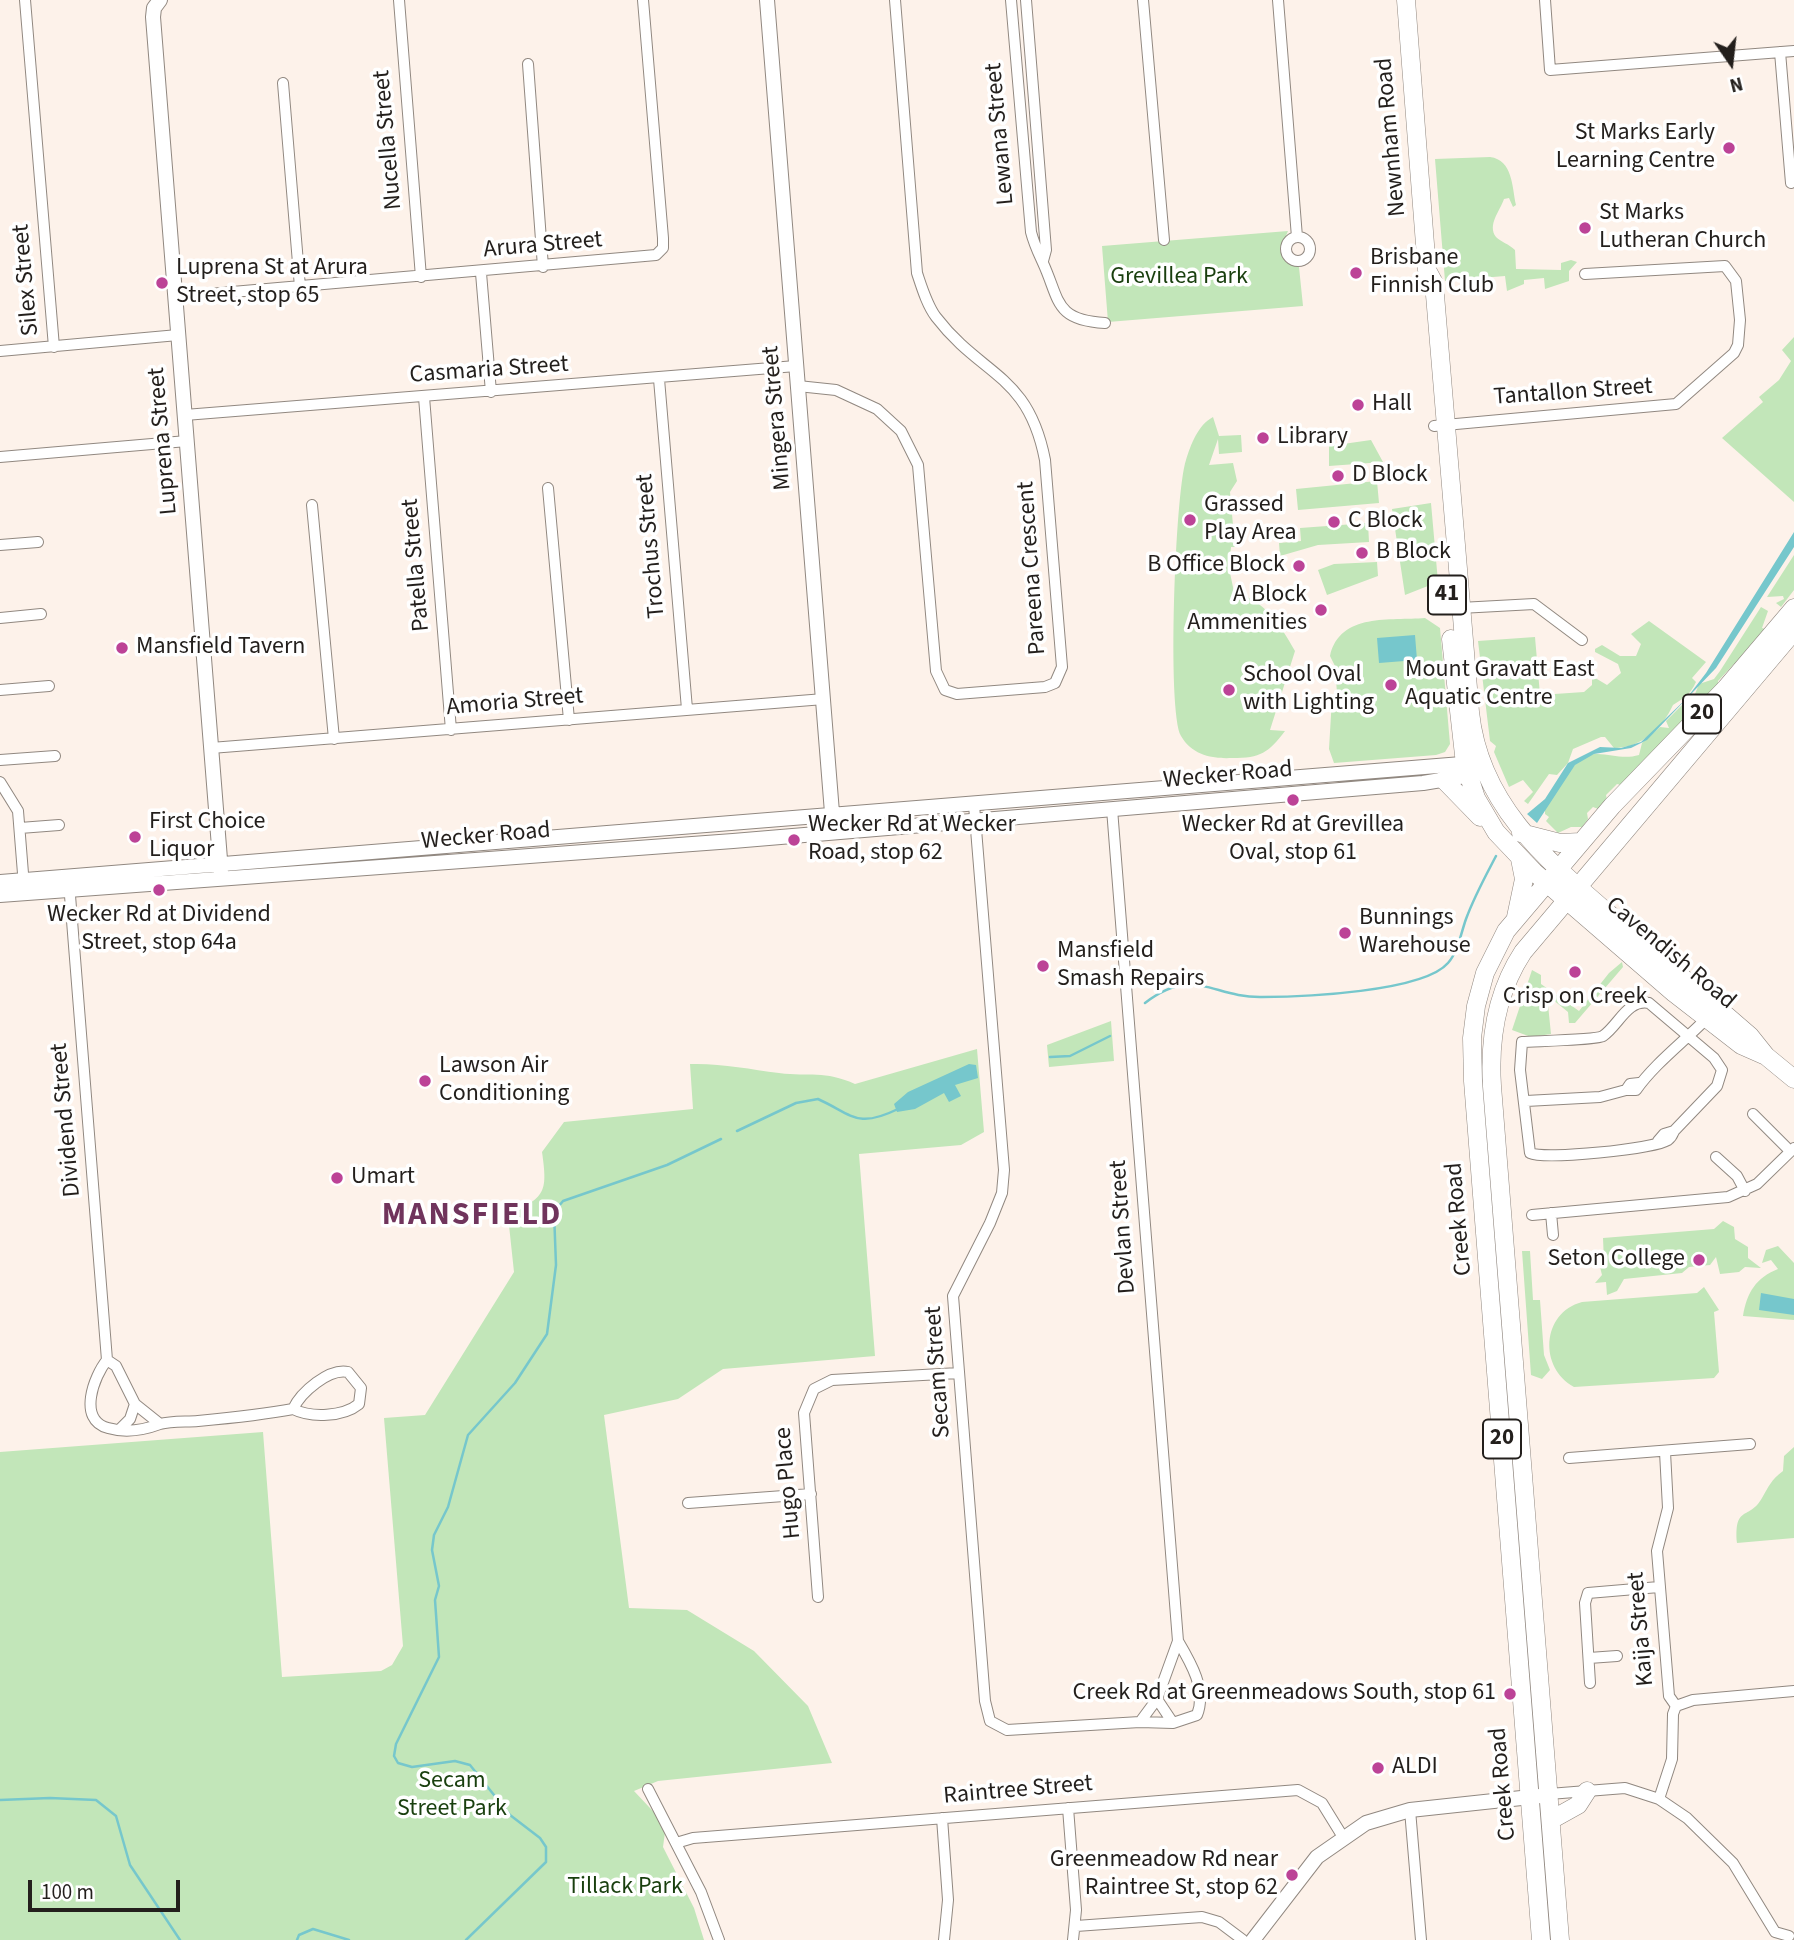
<!DOCTYPE html>
<style>
body{margin:0}
#map{position:relative;width:1794px;height:1940px;overflow:hidden;background:#fdf2ea;font-family:"Source Sans 3",sans-serif}
canvas{display:block}
.north{position:absolute;left:1696px;top:28px;width:70px;height:70px;-webkit-text-stroke:5px #fff;paint-order:stroke;rotate:166deg;font-size:19px;font-weight:700;line-height:28px;text-align:center;color:#231f1c}
.north::after{content:'';display:block;margin:auto;width:24px;height:32px;background:#231f1c;clip-path:polygon(50% 0,100% 100%,50% 72%,0 100%)}
.scale{position:absolute;left:28px;top:1880px;width:152px;height:32px;box-sizing:border-box;border:4px solid #231f1c;border-top:0;padding-left:9px;font-size:21px;line-height:24px;white-space:nowrap;color:#231f1c;-webkit-text-stroke:5px #fff;paint-order:stroke}
</style>
<div id="map">
<canvas width="1794" height="1940"></canvas>
<div class="north">N</div>
<div class="scale">100 m</div>
</div>
<script>
const ctx = document.querySelector('canvas').getContext('2d');
ctx.lineJoin = 'round';
function fillPath(path, color) { ctx.fillStyle = color; ctx.fill(path, 'evenodd'); }
function strokePath(path, color, width, dash) { ctx.strokeStyle = color; ctx.lineWidth = width; ctx.lineCap = dash ? 'butt' : 'round'; ctx.setLineDash(dash || []); ctx.stroke(path); }
function label(font, color, halo, rows, align = 'center') {
  ctx.font = font + ' "Source Sans 3",sans-serif'; ctx.lineWidth = 7; ctx.setLineDash([]); ctx.textBaseline = 'middle'; ctx.strokeStyle = halo; ctx.fillStyle = color; for (const [text, x, y, turn = 0] of rows) {
    ctx.save(); ctx.translate(x, y); ctx.rotate((+turn || 0) * Math.PI / 180); ctx.textAlign = isNaN(turn) ? turn : align; if (halo) ctx.strokeText(text, 0, 0); ctx.fillText(text, 0, 0); ctx.restore();
  }
}
fillPath(new Path2D(`
 M1490,157C1513,160 1512,187 1516,205L1513,207L1509,198L1504,199C1500,211 1487,225 1496,237C1501,242 1509,244 1515,250L1516,269L1561,270V263L1571,260L1577,262L1569,271V281L1545,289L1544,278L1524,280V284L1507,291L1505,276L1445,281L1435,159Z
 M1288,231L1280,250L1286,262L1299,267L1303,306L1108,322L1102,246Z
 M1794,337V502L1722,438L1763,402L1759,397L1779,380L1791,361L1782,350Z
 M1213,417L1219,436L1241,435L1242,452L1219,454L1218,439L1209,465L1233,463L1237,481L1230,492L1235,547H1231L1229,568L1234,592C1264,600 1280,624 1295,651L1270,730L1285,731C1268,753 1261,758 1232,758C1212,759 1192,755 1181,736C1167,711 1175,493 1186,460C1191,444 1198,425 1213,417Z
 M1371,440L1383,462L1329,466V446Z
 M1377,481L1379,503L1298,510L1296,489Z
 M1431,503L1438,582L1405,595L1392,509Z
 M1368,523L1369,542L1318,545L1280,556L1279,543L1301,541L1300,528Z
 M1794,555V590L1781,607L1776,603L1784,599L1783,596L1767,597Z
 M1377,562L1378,576L1327,595L1318,570L1334,564Z
 M1761,607L1768,611L1762,628L1768,630L1736,668L1734,664L1718,681L1719,686L1621,785L1617,784L1606,795L1607,800L1601,810L1593,807L1587,813L1588,819L1582,827H1571L1558,833L1546,821L1549,817L1545,814V808C1557,792 1571,757 1594,754C1610,753 1622,760 1639,755L1642,743L1660,727L1669,728L1666,721L1687,700L1698,698L1695,694L1699,684L1714,679L1720,671Z
 M1425,618L1440,628L1450,744L1445,752L1436,755L1334,763L1329,749L1332,698L1337,693L1335,666L1330,656C1340,612 1391,621 1425,618Z
 M1649,621L1706,662L1692,678L1696,682C1690,695 1684,698 1673,705C1663,727 1642,748 1614,748L1605,737H1601L1573,749L1568,763L1557,775L1549,774L1528,804L1524,801L1533,792L1523,780L1509,787L1494,752L1496,746L1490,741L1478,641L1535,637L1540,695L1584,692L1592,685V676L1607,685L1621,673L1618,664L1595,652V649L1602,645L1620,656H1636L1641,644L1631,634Z
 M1622,962L1623,967L1575,1023H1569L1568,1012L1547,995L1551,1034L1531,1037L1512,1030L1532,970L1541,975V984L1579,1011L1609,973Z
 M1111,1021L1114,1061L1049,1067L1047,1045Z
 M977,1049L984,1132L961,1145L859,1154L875,1356L723,1369L678,1399L604,1415L629,1608L687,1610L754,1651L808,1706L832,1763L658,1781L634,1791L666,1825L663,1847L694,1908L704,1940H0V1452L263,1432L282,1677L381,1671L392,1665L403,1646L384,1418L425,1415L514,1272L508,1216C545,1196 548,1194 542,1152L564,1122L693,1109L690,1064C720,1063 749,1069 779,1073C810,1077 824,1070 855,1084Z
 M1723,1221L1734,1227L1735,1239L1748,1247V1258L1761,1268L1745,1267L1739,1272L1720,1274L1716,1257L1710,1265L1689,1267L1682,1273L1624,1279L1617,1291L1607,1295L1606,1282L1595,1283L1602,1275L1600,1267L1604,1262L1603,1238L1714,1229Z
 M1778,1246L1794,1263V1320L1743,1316C1747,1292 1756,1278 1778,1269L1771,1260L1762,1263L1766,1250Z
 M1522,1251H1530L1533,1300H1540L1544,1355L1550,1370L1542,1379L1531,1375Z
 M1704,1287L1719,1310L1714,1312L1719,1372L1714,1378L1574,1387C1539,1368 1541,1313 1582,1302L1697,1293Z
 M1794,1447V1538L1737,1543C1734,1504 1749,1521 1762,1498C1769,1486 1771,1480 1783,1471L1784,1456Z`), '#c2e6b9');
fillPath(new Path2D(`
 M1794,532V547L1716,668L1647,740L1631,748L1594,754L1575,765L1537,823L1527,814L1545,799L1568,763L1600,747L1621,748L1641,742L1686,699L1706,673Z
 M1415,635L1417,660L1379,663L1377,638Z
 M969,1064L976,1065L978,1078L955,1085L961,1096L949,1102L944,1093L915,1109L897,1112L894,1104L908,1092Z
 M1761,1293L1794,1299V1315L1759,1310Z`), '#76c7cc');
strokePath(new Path2D(`
 M1145,1003C1195,965 1212,998 1262,997C1302,997 1423,992 1448,963C1458,952 1461,933 1466,919C1474,897 1485,877 1496,856
 M1050,1057L1070,1056L1110,1036
 M737,1131L796,1103L818,1099C853,1115 857,1129 898,1109
 M0,1800L50,1798L96,1800L116,1816L130,1865L180,1940
 M297,1940L299,1935L313,1929L349,1940
 M466,1940L546,1862V1847L540,1838L510,1815L470,1765L455,1761L412,1767L398,1763L394,1756L396,1744L439,1657L435,1600L439,1586L432,1550L434,1535L448,1507L468,1435L515,1383L547,1334L556,1265L554,1212L563,1201L667,1165L721,1139`), '#76c7cc', 2.5);
const minor = new Path2D(`
 M25,0L54,347
 M399,0L421,277
 M1011,0L1031,232C1034,244 1038,252 1043,263C1060,300 1054,320 1105,323
 M1026,0L1046,250L1043,261
 M1143,0L1164,240
 M1278,0L1297,237
 M1545,0L1550,70L1794,51
 M1780,52L1791,183
 M528,64L543,267
 M283,83L300,287
 M1286 249a12 12 0 1 1 24 0a12 12 0 1 1-24 0Z
 M481,273L491,392
 M175,297L656,255L663,248V238L643,0
 M0,351L178,335
 M659,379L687,709
 M798,386L836,390L877,409L901,431L918,465L936,671L945,690L957,694L1045,687L1055,683L1062,667L1045,460C1028,373 982,377 936,317C927,305 922,288 917,273L895,0
 M424,397L451,730
 M185,415L796,366
 M1434,426L1676,404L1734,353L1738,345L1740,320L1736,281L1725,266L1585,274
 M0,457L187,441
 M548,488L569,720
 M312,505L334,739
 M0,545L38,542
 M1460,608L1534,604L1582,640
 M0,618L41,614
 M0,690L49,686
 M211,748L824,699
 M0,760L55,756
 M0,782L18,811L24,886
 M974,805L1004,1170L1002,1193L990,1223L953,1296L985,1701L990,1721L1007,1730L1140,1722L1173,1723
 M1112,809L1178,1641L1157,1699L1173,1723L1197,1715C1207,1690 1191,1663 1178,1641
 M20,828L59,825
 M69,883L107,1360C94,1376 77,1420 108,1428C125,1433 144,1430 160,1424C171,1421 186,1422 198,1421C230,1418 261,1415 293,1409C311,1418 343,1417 359,1404L361,1388L348,1372C329,1368 301,1392 293,1409
 M1639,1083L1630,1084L1626,1090H1636C1655,1063 1685,1041 1709,1016
 M1526,1101L1600,1097L1626,1090
 M1753,1114L1790,1151
 M1658,1141L1664,1134L1674,1131C1672,1136 1672,1137 1668,1140C1653,1149 1545,1160 1530,1153L1520,1070L1522,1042C1536,1041 1597,1040 1603,1036C1619,1025 1627,999 1649,1003L1714,1058L1722,1070L1717,1086L1674,1131
 M1716,1157L1737,1176L1745,1191
 M1551,1213L1553,1235
 M1532,1215L1728,1197L1757,1184L1794,1148
 M107,1360L116,1366L135,1404L160,1424
 M120,1429L130,1419L135,1404
 M1569,1458L1750,1444
 M688,1503L811,1494
 M818,1597L804,1413L814,1389L832,1380L959,1373
 M1589,1658L1617,1656
 M1590,1683L1585,1603L1588,1593L1659,1587
 M1676,1706L1693,1700L1794,1691
 M1140,1722L1157,1699
 M648,1789L701,1892L719,1940
 M1549,1794L1625,1788L1659,1799L1687,1818L1733,1863L1775,1932L1789,1936
 M1659,1799L1672,1759L1673,1714L1676,1706L1669,1696L1657,1551L1668,1508L1665,1452
 M1068,1808L1076,1910L1073,1940
 M1410,1810L1421,1940
 M942,1818L948,1900L944,1940
 M676,1843L693,1838L1298,1790L1322,1803L1343,1837
 M1076,1926L1202,1917L1219,1922L1243,1940`);
const tertiary = new Path2D(`
 M160,0L154,8L153,17L221,872
 M767,0L833,825
 M0,882L1474,763
 M0,895L733,841L1423,783L1477,774
 M1253,1940L1317,1857L1366,1823L1410,1810L1540,1796`);
const primary = new Path2D(`
 M1406,0L1427,270L1434,283L1470,712C1480,810 1555,867 1624,927C1666,963 1708,1000 1750,1036L1766,1056
 M1451,639L1465,764L1476,798L1496,832L1534,872L1674,993L1741,1045L1766,1056L1794,1079
 M1444,780L1480,817
 M1521,833L1560,843L1581,842
 M1516,917L1524,879L1520,859
 M1551,1820L1578,1805L1587,1791
 M1541,1940L1473,1081L1472,1038L1476,1006L1485,973L1506,931L1612,806L1726,688L1794,608
 M1560,1940L1492,1086C1489,1038 1496,993 1523,952L1794,631`);
strokePath(minor, '#918880', 12);
strokePath(tertiary, '#918880', 16);
strokePath(primary, '#918880', 19);
strokePath(minor, '#fff', 10);
strokePath(tertiary, '#fff', 14);
strokePath(primary, '#fff', 18);
for (const [x, y, r, color] of [
 [1729,148,7,"#bc4397"],
 [1585,228,7,"#bc4397"],
 [1356,273,7,"#bc4397"],
 [162,283,7,"#bc4397"],
 [1358,405,7,"#bc4397"],
 [1263,438,7,"#bc4397"],
 [1338,476,7,"#bc4397"],
 [1190,520,7,"#bc4397"],
 [1334,522,7,"#bc4397"],
 [1362,553,7,"#bc4397"],
 [1299,566,7,"#bc4397"],
 [1321,610,7,"#bc4397"],
 [122,648,7,"#bc4397"],
 [1391,685,7,"#bc4397"],
 [1229,690,7,"#bc4397"],
 [1293,800,7,"#bc4397"],
 [135,837,7,"#bc4397"],
 [794,840,7,"#bc4397"],
 [159,890,7,"#bc4397"],
 [1345,933,7,"#bc4397"],
 [1043,966,7,"#bc4397"],
 [1575,972,7,"#bc4397"],
 [425,1081,7,"#bc4397"],
 [337,1178,7,"#bc4397"],
 [1699,1260,7,"#bc4397"],
 [1510,1694,7,"#bc4397"],
 [1378,1768,7,"#bc4397"],
 [1292,1875,7,"#bc4397"]
]) { const dot = new Path2D(); dot.arc(x, y, r, 0, 2 * Math.PI); ctx.fillStyle = color; ctx.fill(dot); strokePath(dot, '#fff', 2.5); }
for (const [x, y, w] of [
 [1447,595,38],
 [1702,714,38],
 [1502,1439,38]
]) { const box = new Path2D(); box.roundRect(x - w / 2, y - 19.5, w, 39, 5); ctx.fillStyle = '#fff'; ctx.fill(box); strokePath(box, '#231f1c', 2); }
label('bold 23px', '#231f1c', null, [
 ["41",1447,595],
 ["20",1702,714],
 ["20",1502,1439]
]);
label('24px', '#231f1c', '#fff', [
 ["Lewana Street",1001,134,-95],
 ["Newnham Road",1392,137,-95],
 ["Nucella Street",389,140,-95],
 ["Arura Street",543,246,-5],
 ["Silex Street",27,280,-95],
 ["Casmaria Street",489,371,-4],
 ["Tantallon Street",1573,393,-4],
 ["Mingera Street",778,418,-95],
 ["Luprena Street",164,441,-95],
 ["Trochus Street",652,546,-95],
 ["Patella Street",417,565,-95],
 ["Pareena Crescent",1033,568,-94],
 ["Amoria Street",515,703,-5],
 ["Wecker Road",1228,776,-5],
 ["Wecker Road",486,837,-5],
 ["Cavendish Road",1670,954,40],
 ["Dividend Street",67,1120,-95],
 ["Creek Road",1460,1219,-95],
 ["Devlan Street",1124,1227,-94],
 ["Secam Street",939,1372,-94],
 ["Hugo Place",789,1483,-95],
 ["Kaija Street",1642,1629,-95],
 ["Creek Road",1504,1784,-95],
 ["Raintree Street",1018,1791,-5]
]);
label('24px', '#231f1c', '#fff', [
 ["St Marks Early",1715,134,"right"],
 ["Learning Centre",1715,162,"right"],
 ["St Marks",1599,214],
 ["Lutheran Church",1599,242],
 ["Brisbane",1370,259],
 ["Finnish Club",1370,287],
 ["Luprena St at Arura",176,269],
 ["Street, stop 65",176,297],
 ["Hall",1372,405],
 ["Library",1277,438],
 ["D Block",1352,476],
 ["Grassed",1204,506],
 ["Play Area",1204,534],
 ["C Block",1348,522],
 ["B Block",1376,553],
 ["B Office Block",1285,566,"right"],
 ["A Block",1307,596,"right"],
 ["Ammenities",1307,624,"right"],
 ["Mansfield Tavern",136,648],
 ["Mount Gravatt East",1405,671],
 ["Aquatic Centre",1405,699],
 ["School Oval",1243,676],
 ["with Lighting",1243,704],
 ["First Choice",149,823],
 ["Liquor",149,851],
 ["Wecker Rd at Wecker",808,826],
 ["Road, stop 62",808,854],
 ["Wecker Rd at Grevillea",1293,826,"center"],
 ["Oval, stop 61",1293,854,"center"],
 ["Wecker Rd at Dividend",159,916,"center"],
 ["Street, stop 64a",159,944,"center"],
 ["Bunnings",1359,919],
 ["Warehouse",1359,947],
 ["Mansfield",1057,952],
 ["Smash Repairs",1057,980],
 ["Crisp on Creek",1575,998,"center"],
 ["Lawson Air",439,1067],
 ["Conditioning",439,1095],
 ["Umart",351,1178],
 ["Seton College",1685,1260,"right"],
 ["Creek Rd at Greenmeadows South, stop 61",1496,1694,"right"],
 ["ALDI",1392,1768],
 ["Greenmeadow Rd near",1278,1861,"right"],
 ["Raintree St, stop 62",1278,1889,"right"]
], 'left');
label('24px', '#193f0e', '#fff', [
 ["Grevillea Park",1179,278],
 ["Secam",452,1782],
 ["Street Park",452,1810],
 ["Tillack Park",625,1888]
]);
ctx.letterSpacing = '2px';
label('bold 32px', '#70345c', '#fff', [
 ["MANSFIELD",472,1217]
]);
ctx.letterSpacing = '0px';
</script>
